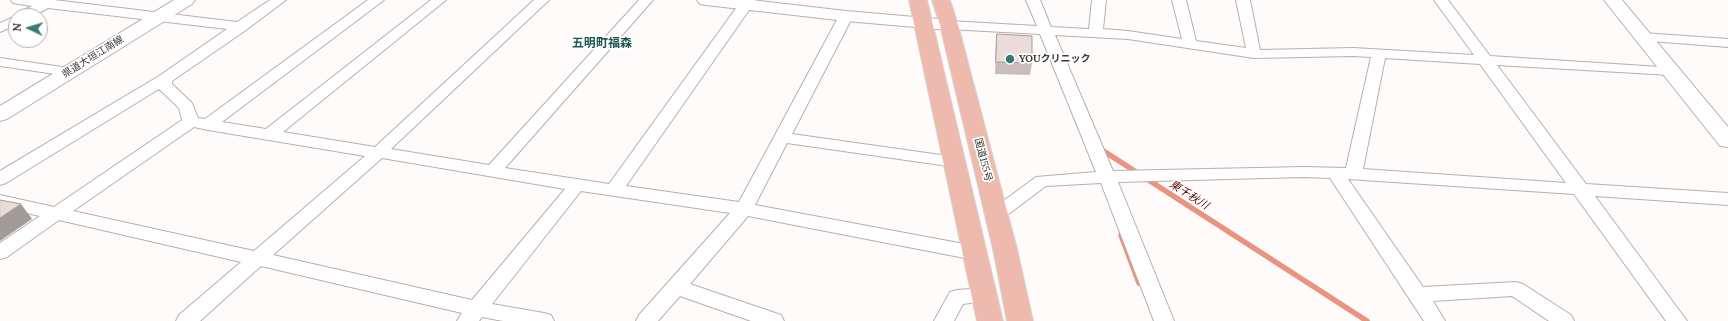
<!DOCTYPE html>
<meta charset="utf-8">
<style>
body{margin:0}
#map{position:relative;width:1728px;height:321px;overflow:hidden;background:#fefbfa;font-family:Lora,serif}
canvas{display:block}
.north{position:absolute;left:8px;top:8px;width:40px;height:40px;box-sizing:border-box;background:#fff;border:1px solid #b2afaf;border-radius:50%;rotate:274deg;font-size:11px;font-weight:700;line-height:16px;text-align:center;color:#3e3837}
.north::after{content:'';display:block;margin:auto;width:14px;height:18px;background:#357b71;clip-path:polygon(50% 0,100% 100%,50% 72%,0 100%)}
</style>
<div id="map">
<canvas width="1728" height="321"></canvas>
<div class="north">N</div>
</div>
<script>
const ctx = document.querySelector('canvas').getContext('2d');
ctx.lineJoin = 'round';
function strokePath(path, color, width, dash) { ctx.strokeStyle = color; ctx.lineWidth = width; ctx.lineCap = dash ? 'butt' : 'round'; ctx.setLineDash(dash || []); ctx.stroke(path); }
function fillPath(path, color) { ctx.fillStyle = color; ctx.fill(path, 'evenodd'); }
function label(font, color, halo, rows, align = 'center') {
  ctx.font = font + ' Lora,"Noto Sans JP",serif'; ctx.lineWidth = 3.5; ctx.setLineDash([]); ctx.textBaseline = 'middle'; ctx.strokeStyle = halo; ctx.fillStyle = color; for (const [text, x, y, turn = 0] of rows) {
    ctx.save(); ctx.translate(x, y); ctx.rotate((+turn || 0) * Math.PI / 180); ctx.textAlign = isNaN(turn) ? turn : align; if (halo) ctx.strokeText(text, 0, 0); ctx.fillText(text, 0, 0); ctx.restore();
  }
}
strokePath(new Path2D(`
 M1102,150L1367,321
 M1121,235L1139,283`), '#e89481', 5.5);
const street = new Path2D(`
 M11,0H54L237,22L270,0H286L246,30L172,81V84L192,103L198,118L205,119L368,0H384L222,122L266,129L431,0H446L283,132L375,147L534,0H549L391,149L489,165L639,0H653L505,168L609,184L742,0H756L626,186L739,202L839,16L841,13H851L853,16L792,134L955,157L961,158L964,162L961,166L955,167L787,143L755,205L975,246L982,248L985,253L982,258L975,260L748,216L690,284L781,315L784,321H751L680,296L658,321H636L639,315L730,213L581,191L492,304L544,313L551,315L554,321H503L482,317L479,321H457L462,313L261,266L200,321H176L179,315L241,262L59,220L7,257L0,259V243L40,216L0,207V195L54,207L182,120L179,108L159,89L6,183L0,185V171L159,76L227,29L48,8L33,16H16V25L0,32V23L16,16L18,13L32,6L13,3ZM194,127L208,130L365,156L254,251L73,211ZM382,158L565,189L472,300L273,255Z
 M1026,0H1040L1051,27L1089,29L1092,0H1106L1103,29L1128,31L1182,39L1172,0H1186L1196,41L1246,48L1236,0H1250L1260,50L1353,48L1474,55L1434,0H1448L1490,56L1676,68L1678,71L1676,74L1671,75L1497,65L1586,184L1728,193V205L1595,196L1687,321H1666L1574,194L1348,179L1423,287L1516,282L1523,284L1571,315L1574,321H1549L1512,296L1433,301L1445,321H1424L1330,178L1304,177L1118,182L1174,321H1154L1101,183L1046,186L1002,219L996,221L990,219L987,215L990,211L1036,177L1096,172L1040,34L949,29L944,28L942,25L944,22L949,21L1037,26ZM1055,35L1128,39L1254,58L1353,56L1371,57L1346,168L1304,167L1113,171ZM1385,58L1480,64L1566,183L1363,169Z
 M1643,33L1728,39V47L1638,40L1636,37L1638,34Z
 M0,58L69,68L74,69L76,72L74,75L69,76L0,66Z
 M984,288L991,290L994,295L991,300L963,304L954,321H934L950,292L957,290Z`);
const secondary = new Path2D(`
 M174,0H195L192,4L7,119L0,121V106Z
 M697,0H751L846,11L949,20L955,21L958,25L955,29L949,30L846,21L706,5L700,4Z
 M1604,0H1622L1728,127V147L1720,146Z`);
const highway = new Path2D(`
 M909,0H927L1003,321H977Z
 M932,0H950L958,25L1017,249L1033,321H1007L993,249L940,25Z`);
strokePath(street, '#bcaeab', 2);
strokePath(secondary, '#bcaeab', 2);
strokePath(highway, '#d8d7d7', 2);
fillPath(street, '#fff');
fillPath(secondary, '#fff');
fillPath(highway, '#eebaad');
fillPath(new Path2D(`
 M997,34L1032,63L1030,75L995,74L996,46Z`), '#cabdbb');
fillPath(new Path2D(`
 M21,204L32,219L0,241V218Z`), '#a49a98');
const building = new Path2D(`
 M997,34L1032,36V63L996,62Z
 M0,200L21,204L0,218Z`);
fillPath(building, '#ebdcd9');
strokePath(building, '#a49a98', 1);
for (const [x, y, r, color] of [
 [1010,59,5,"#357b71"]
]) { const dot = new Path2D(); dot.arc(x, y, r, 0, 2 * Math.PI); ctx.fillStyle = color; ctx.fill(dot); strokePath(dot, '#fff', 1.5); }
label('10px', '#3e3837', '#fff', [
 ["県道大垣江南線",93,57,-32],
 ["国道155号",983,160,76]
]);
label('bold 10px', '#3e3837', '#fff', [
 ["YOUクリニック",1019,59]
], 'left');
label('italic 11px', '#5c1103', '#fff', [
 ["東千秋川",1189,195,33]
]);
label('bold 12px', '#205951', '#fff', [
 ["五明町福森",602,44]
]);
</script>
